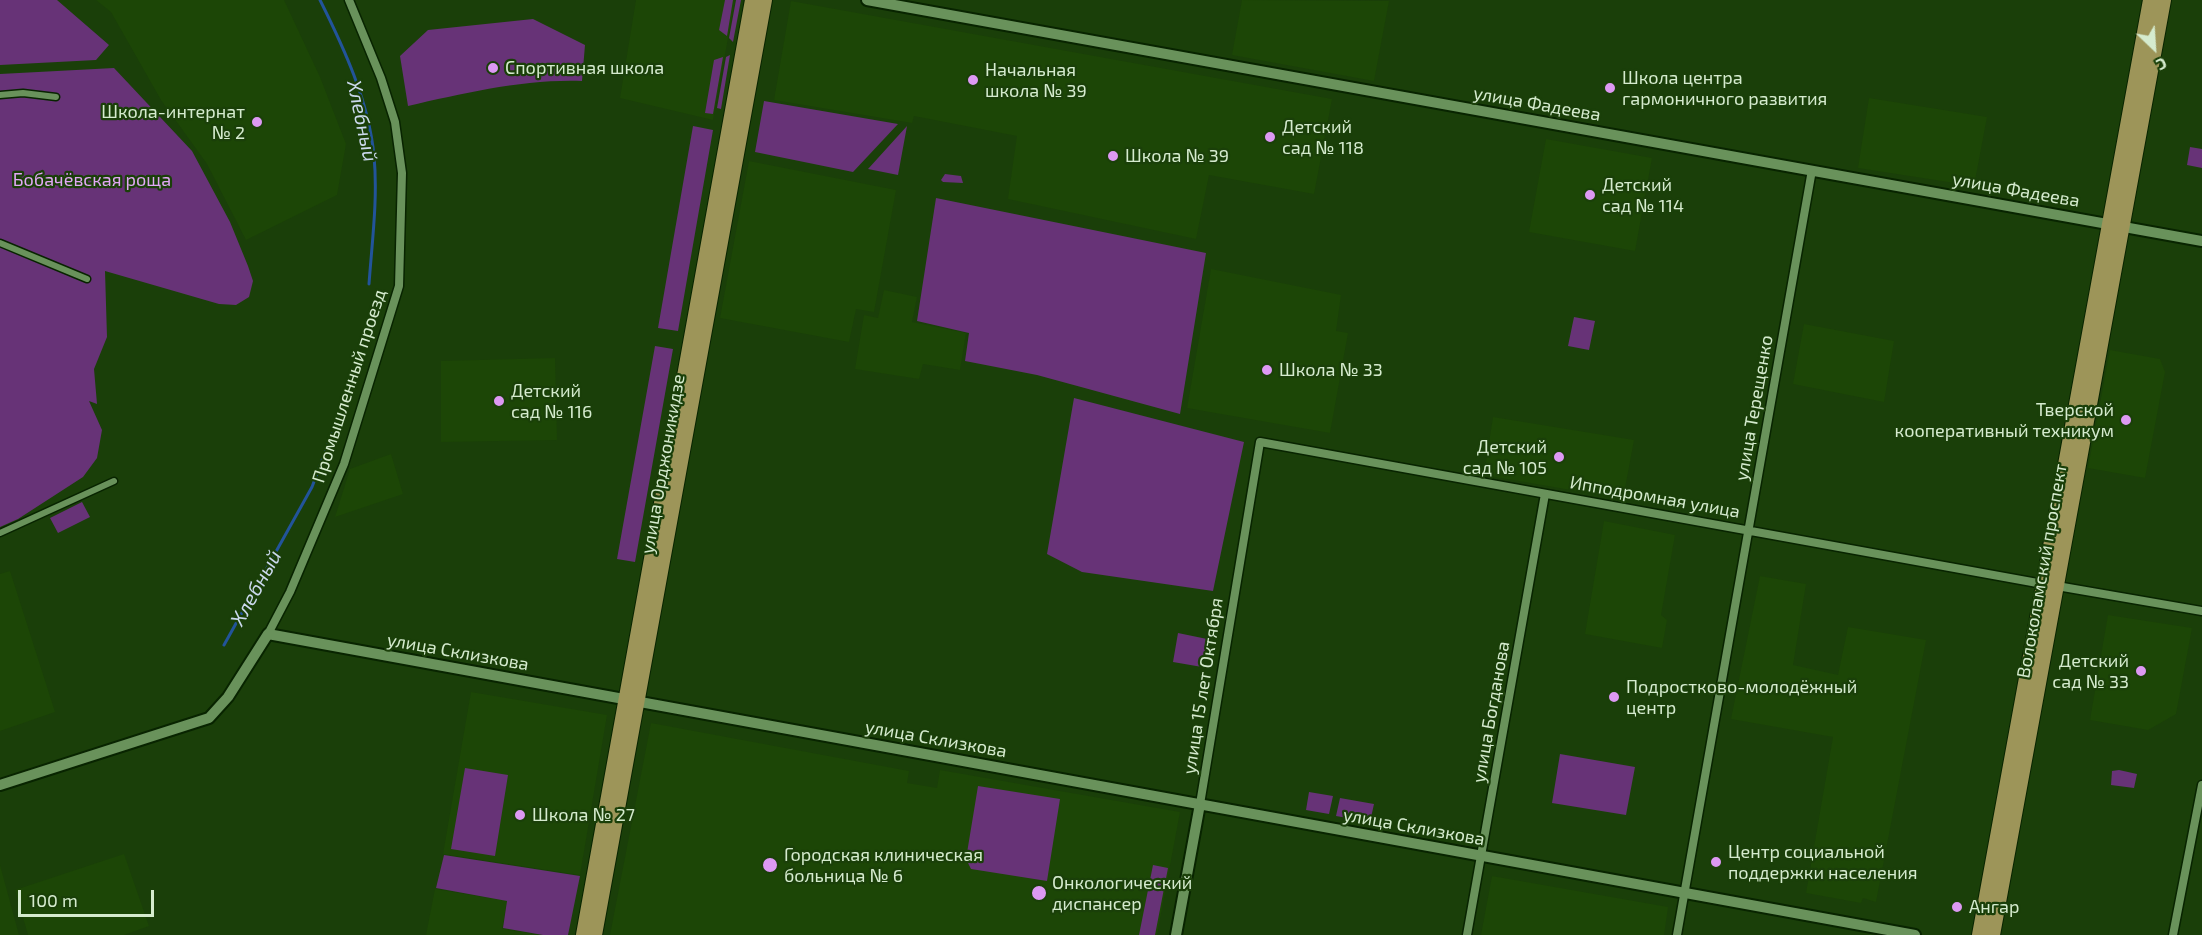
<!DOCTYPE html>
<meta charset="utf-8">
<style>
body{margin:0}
#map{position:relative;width:2202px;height:935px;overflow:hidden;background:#1a3f09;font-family:"Exo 2",sans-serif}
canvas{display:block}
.north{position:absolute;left:2124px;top:18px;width:60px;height:60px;-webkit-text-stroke:4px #1a3f09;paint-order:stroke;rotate:155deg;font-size:16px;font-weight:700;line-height:24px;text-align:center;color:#d5ebce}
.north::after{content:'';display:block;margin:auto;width:21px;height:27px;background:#d5ebce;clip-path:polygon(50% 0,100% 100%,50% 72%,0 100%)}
.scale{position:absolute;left:18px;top:890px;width:136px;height:27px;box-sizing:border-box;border:3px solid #d5ebce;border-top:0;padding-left:8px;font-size:18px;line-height:21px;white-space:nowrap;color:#d5ebce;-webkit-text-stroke:4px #1a3f09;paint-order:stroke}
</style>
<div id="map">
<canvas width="2202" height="935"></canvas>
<div class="north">С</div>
<div class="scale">100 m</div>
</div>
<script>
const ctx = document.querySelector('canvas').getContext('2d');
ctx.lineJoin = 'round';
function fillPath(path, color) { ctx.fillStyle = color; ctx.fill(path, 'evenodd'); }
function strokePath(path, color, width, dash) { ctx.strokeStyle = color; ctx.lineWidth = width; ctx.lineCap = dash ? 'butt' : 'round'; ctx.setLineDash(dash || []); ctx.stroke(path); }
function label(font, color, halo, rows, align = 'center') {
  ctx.font = font + ' "Exo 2",sans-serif'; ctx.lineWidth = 4.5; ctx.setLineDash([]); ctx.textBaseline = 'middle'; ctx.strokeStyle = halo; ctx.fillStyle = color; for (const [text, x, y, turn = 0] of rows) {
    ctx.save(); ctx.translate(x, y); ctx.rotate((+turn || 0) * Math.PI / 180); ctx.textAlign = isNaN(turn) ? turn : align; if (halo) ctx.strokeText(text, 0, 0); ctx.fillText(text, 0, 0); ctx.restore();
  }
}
fillPath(new Path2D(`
 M96,0H284L320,77L346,144L337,195L246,240L207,164L161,100L111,12Z
 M636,0H735L713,120L620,98Z
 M1242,0L1389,1L1374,81L1232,55Z
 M791,1L1332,99L1314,194L1209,175L1196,239L1008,199L1017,136L914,116L912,123L774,100Z
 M1869,98L1987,117L1974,186L1858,168Z
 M1546,139L1652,158L1635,251L1529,232Z
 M749,161L896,190L874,312L856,309L849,342L720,318Z
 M1211,269L1341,295L1336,331L1348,333L1330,433L1187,408Z
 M884,290L917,297L912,322L966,333L960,370L923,364L919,379L855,369L864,315L878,318Z
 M1804,324L1894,341L1884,402L1793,384Z
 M2110,350L2160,359L2165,372L2145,478L2088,468Z
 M555,358L557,440L441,442V361Z
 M1493,417L1634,440L1623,499L1484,475Z
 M391,454L403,494L335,517L350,469Z
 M1604,521L1675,535L1661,615L1667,620L1662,648L1585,634Z
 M10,571L55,712L0,731V574Z
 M1760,576L1806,584L1793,665L1838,675L1848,627L1926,640L1876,902L1863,898L1861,903L1806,893L1833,737L1731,719Z
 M2108,615L2192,628L2176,714L2148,730L2090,720Z
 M471,692L607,715L580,875L443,854Z
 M651,723L909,771L907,783L937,788L940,770L1180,812L1157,935H610Z
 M124,854L149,926L124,935H28L15,890Z
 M0,865L19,935H0Z
 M1492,876L1668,907L1664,935H1481Z
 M435,889L507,901L502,929L540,935H426Z`), '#1c4606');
fillPath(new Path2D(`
 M0,0H57L109,45L96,60L0,65Z
 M725,0H733L727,36L719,30Z
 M736,0H741L733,42L729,38Z
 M533,19L585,45L582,81C524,79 465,93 408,106L400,56L428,30Z
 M730,55L721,109L717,108L726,57Z
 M723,57L713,114L705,113L714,60Z
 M114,68L192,151L230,222L248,266L253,281L249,297L236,305L219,304L105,271L107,337L94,369L97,404L89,401L102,430L97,458L83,477L18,519L0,527V74Z
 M764,101L898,124L853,172L755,152Z
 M693,126L713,130L678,331L658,328Z
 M907,126L898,175L868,169Z
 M2190,147L2202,149V168L2187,165Z
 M945,174L961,176L963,183L943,182L941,180Z
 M936,198L1206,253L1180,414L1037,375L965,361L969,333L917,321Z
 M1574,317L1595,321L1589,350L1568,346Z
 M655,346L673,349L635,562L617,559Z
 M1074,398L1244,442L1213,591L1082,572L1047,554Z
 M82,502L90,517L58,533L50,518Z
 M1178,633L1207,639L1202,667L1173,662Z
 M1560,754L1635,767L1626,815L1552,803Z
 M465,768L508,775L495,856L451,849Z
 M2119,770L2137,774L2134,788L2111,785L2112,771Z
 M978,786L1060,799L1047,881L971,869L966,859Z
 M1309,792L1333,796L1329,814L1306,810Z
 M1340,798L1374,804L1370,822L1336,816Z
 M444,855L580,876L568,935H543L503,928L507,901L436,888Z
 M1153,865L1168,868L1155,935H1139Z`), '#673377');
strokePath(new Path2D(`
 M320,0C344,48 369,102 374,156C378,198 372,242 369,284
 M224,645L312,487L332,434`), '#22549a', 3);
const pedestrian = new Path2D(`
 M0,95L23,93L56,97
 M0,243L87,279
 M0,533L114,481`);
const minor = new Path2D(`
 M2057,586L2202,611
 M268,634L290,592L344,464L399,286L402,173L395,122L381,78L349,0
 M1200,804L1260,442L2043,584
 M1467,935L1545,494
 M1677,935L1812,170
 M2173,935L2202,785`);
const tertiary = new Path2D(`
 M867,0L2202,241
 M0,785L209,718L228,697L268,634L1915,935
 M1176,935L1200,804`);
const primary = new Path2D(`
 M583,935L752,0
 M595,935L765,0
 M1979,935L2150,0
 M1993,935L2164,0`);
strokePath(pedestrian, '#082400', 9);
strokePath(minor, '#082400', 11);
strokePath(tertiary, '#082400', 14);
strokePath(primary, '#082400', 16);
strokePath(pedestrian, '#69925b', 6);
strokePath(minor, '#69925b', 8);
strokePath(tertiary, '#69925b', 10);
strokePath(primary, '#9d9559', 14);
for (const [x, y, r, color] of [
 [493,68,6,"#dd99f3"],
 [973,80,6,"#dd99f3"],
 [1610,88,6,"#dd99f3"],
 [257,122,6,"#dd99f3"],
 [1270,137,6,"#dd99f3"],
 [1113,156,6,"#dd99f3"],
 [1590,195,6,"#dd99f3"],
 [1267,370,6,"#dd99f3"],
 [499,401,6,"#dd99f3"],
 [2126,420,6,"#dd99f3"],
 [1559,457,6,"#dd99f3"],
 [2141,671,6,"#dd99f3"],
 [1614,697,6,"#dd99f3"],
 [520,815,6,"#dd99f3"],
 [1716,862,6,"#dd99f3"],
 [770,865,8,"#dd99f3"],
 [1039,893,8,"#dd99f3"],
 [1957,907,6,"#dd99f3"]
]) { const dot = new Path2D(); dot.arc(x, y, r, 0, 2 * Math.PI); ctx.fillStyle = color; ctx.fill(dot); strokePath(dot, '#1a3f09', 2); }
label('18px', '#d5ebce', '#1a3f09', [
 ["Спортивная школа",505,68],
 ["Начальная",985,70],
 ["школа № 39",985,91],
 ["Школа центра",1622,78],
 ["гармоничного развития",1622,99],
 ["Школа-интернат",245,112,"right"],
 ["№ 2",245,133,"right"],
 ["Детский",1282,127],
 ["сад № 118",1282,148],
 ["Школа № 39",1125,156],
 ["Детский",1602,185],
 ["сад № 114",1602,206],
 ["Школа № 33",1279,370],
 ["Детский",511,391],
 ["сад № 116",511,412],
 ["Тверской",2114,410,"right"],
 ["кооперативный техникум",2114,431,"right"],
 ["Детский",1547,447,"right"],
 ["сад № 105",1547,468,"right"],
 ["Детский",2129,661,"right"],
 ["сад № 33",2129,682,"right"],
 ["Подростково-молодёжный",1626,687],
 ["центр",1626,708],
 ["Школа № 27",532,815],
 ["Центр социальной",1728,852],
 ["поддержки населения",1728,873],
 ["Городская клиническая",784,855],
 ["больница № 6",784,876],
 ["Онкологический",1052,883],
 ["диспансер",1052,904],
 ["Ангар",1969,907]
], 'left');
label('18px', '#d5ebce', '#1a3f09', [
 ["улица Фадеева",1537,104,10],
 ["улица Фадеева",2016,190,10],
 ["Промышленный проезд",349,386,-72],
 ["улица Терещенко",1754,408,-80],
 ["улица Орджоникидзе",663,464,-80],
 ["Ипподромная улица",1655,497,10],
 ["Волоколамский проспект",2042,571,-80],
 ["улица Склизкова",458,652,10],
 ["улица 15 лет Октября",1203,686,-81],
 ["улица Богданова",1491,712,-80],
 ["улица Склизкова",936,739,10],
 ["улица Склизкова",1414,827,10]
]);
label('18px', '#e2a7f5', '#1a3f09', [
 ["Бобачёвская роща",92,180]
]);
label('italic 20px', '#cbd9ed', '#1a3f09', [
 ["Хлебный",362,121,78],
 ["Хлебный",256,588,-61]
]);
</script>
